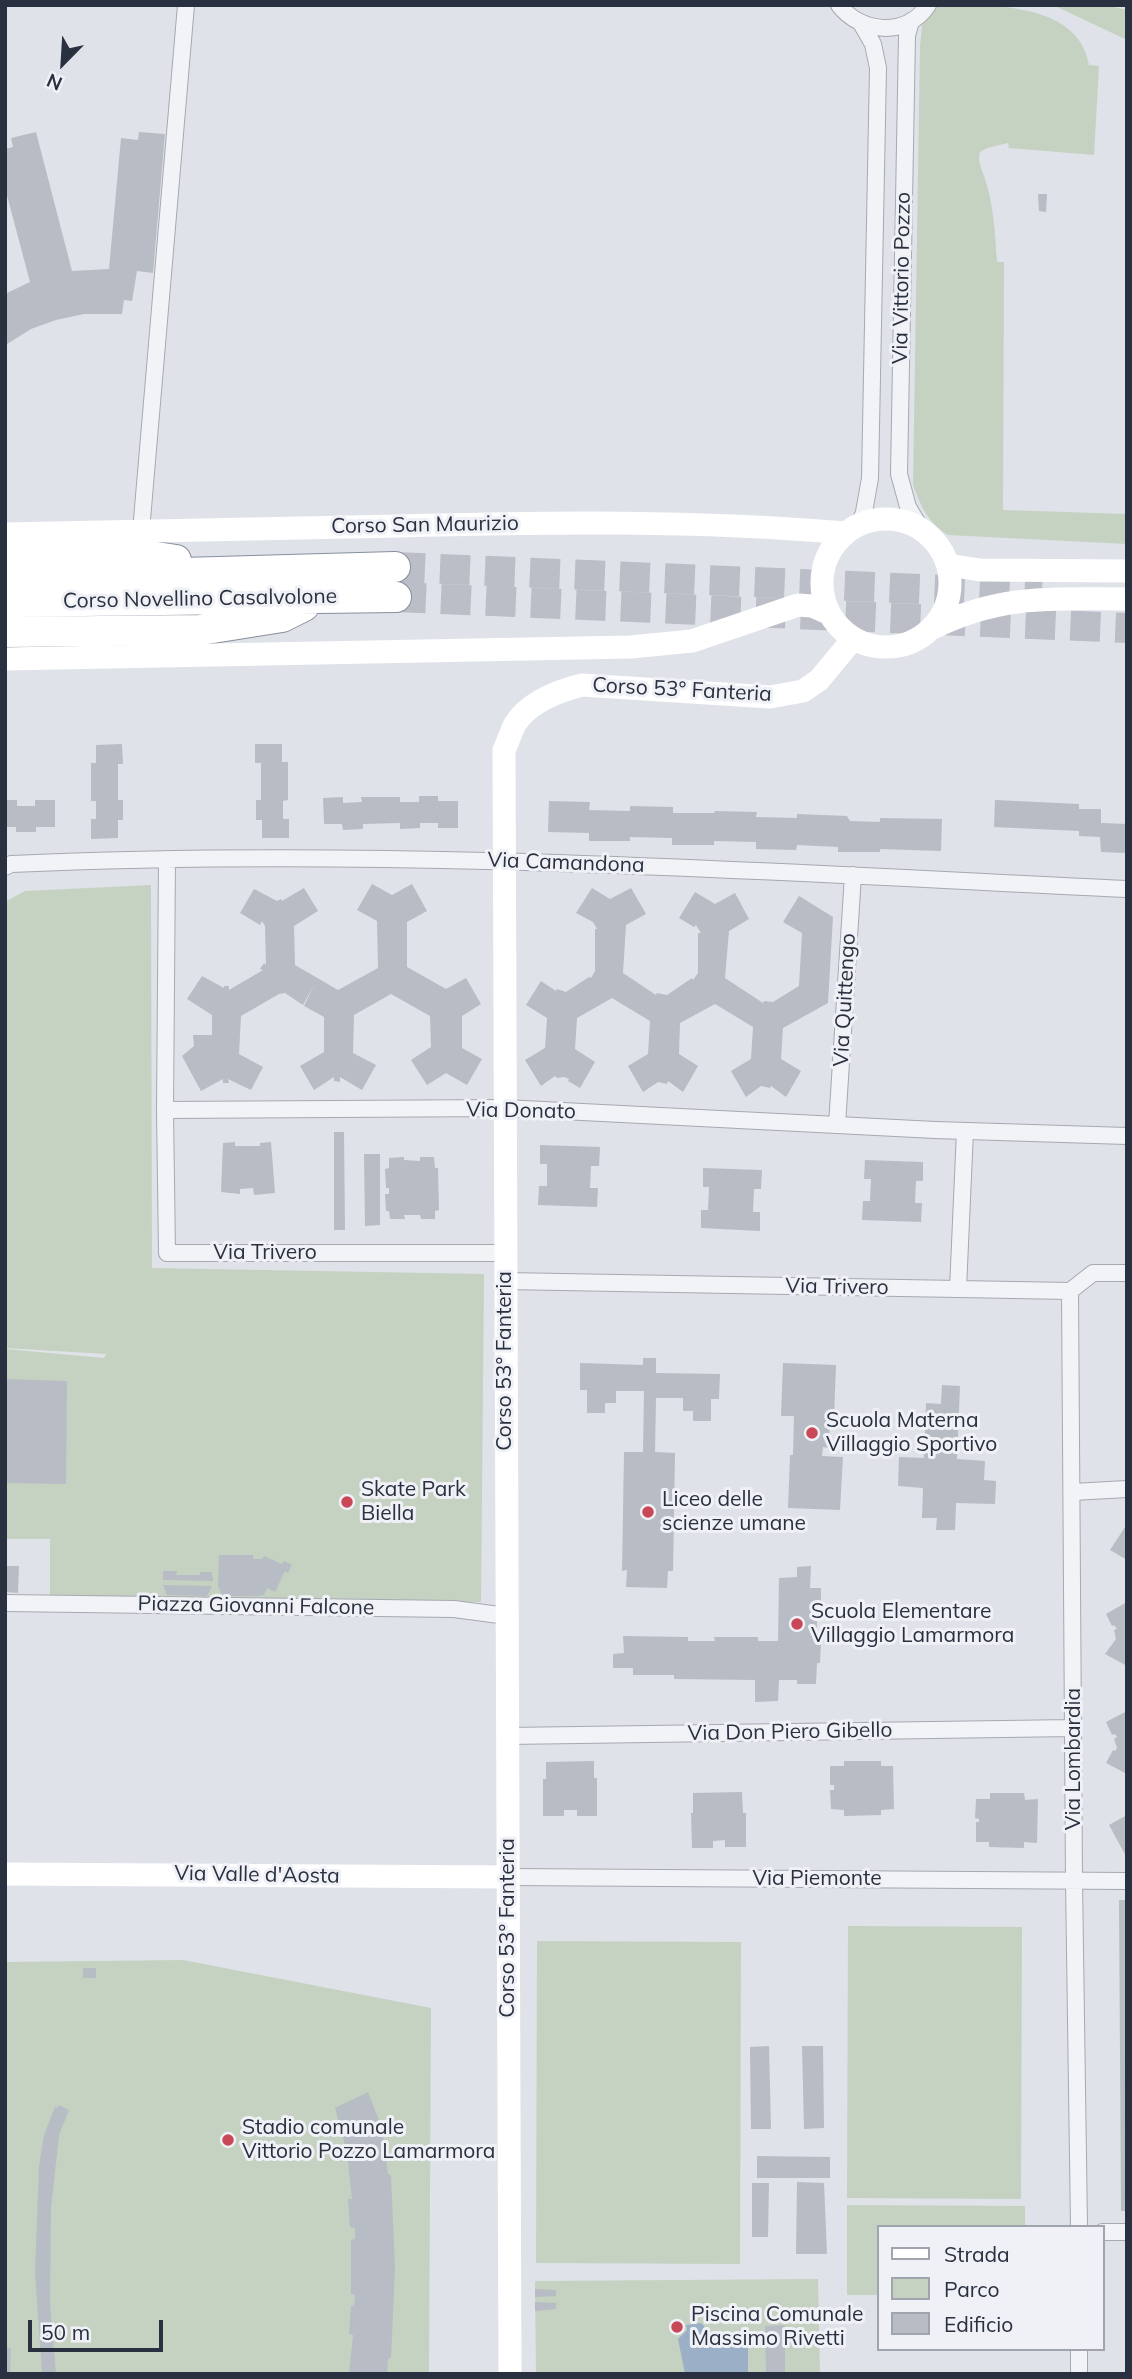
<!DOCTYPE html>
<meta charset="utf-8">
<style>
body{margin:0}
#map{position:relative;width:1132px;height:2379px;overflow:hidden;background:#dfe2e8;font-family:Mulish,sans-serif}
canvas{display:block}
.frame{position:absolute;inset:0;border:7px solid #29303f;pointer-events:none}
.legend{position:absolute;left:877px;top:2225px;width:228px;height:126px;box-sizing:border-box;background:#eff1f6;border:2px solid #a0a4ad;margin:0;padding:9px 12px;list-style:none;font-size:21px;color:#29303f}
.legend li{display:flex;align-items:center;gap:14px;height:35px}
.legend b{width:35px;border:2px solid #a0a4ad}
.north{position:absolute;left:28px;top:28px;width:70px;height:70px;-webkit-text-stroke:5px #eff1f6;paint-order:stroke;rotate:204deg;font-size:19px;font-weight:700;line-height:28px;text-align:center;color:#29303f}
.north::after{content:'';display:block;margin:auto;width:24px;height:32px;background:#29303f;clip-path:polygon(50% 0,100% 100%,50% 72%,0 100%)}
.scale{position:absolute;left:28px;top:2320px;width:135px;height:32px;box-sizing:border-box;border:4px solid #29303f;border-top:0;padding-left:9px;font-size:21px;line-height:24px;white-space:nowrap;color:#29303f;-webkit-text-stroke:5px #eff1f6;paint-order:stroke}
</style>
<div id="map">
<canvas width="1132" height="2379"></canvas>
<div class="frame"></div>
<ul class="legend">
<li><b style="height:9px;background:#fff"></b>Strada</li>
<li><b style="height:19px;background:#c5d2c1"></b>Parco</li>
<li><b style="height:19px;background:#b7bcc5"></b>Edificio</li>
</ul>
<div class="north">N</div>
<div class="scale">50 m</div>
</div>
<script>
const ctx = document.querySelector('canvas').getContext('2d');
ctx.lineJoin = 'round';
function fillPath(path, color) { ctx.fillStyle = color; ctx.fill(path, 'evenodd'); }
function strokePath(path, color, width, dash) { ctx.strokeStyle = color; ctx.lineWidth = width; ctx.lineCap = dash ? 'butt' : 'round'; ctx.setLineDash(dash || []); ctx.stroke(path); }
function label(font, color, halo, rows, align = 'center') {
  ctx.font = font + ' Mulish,sans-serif'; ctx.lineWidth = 6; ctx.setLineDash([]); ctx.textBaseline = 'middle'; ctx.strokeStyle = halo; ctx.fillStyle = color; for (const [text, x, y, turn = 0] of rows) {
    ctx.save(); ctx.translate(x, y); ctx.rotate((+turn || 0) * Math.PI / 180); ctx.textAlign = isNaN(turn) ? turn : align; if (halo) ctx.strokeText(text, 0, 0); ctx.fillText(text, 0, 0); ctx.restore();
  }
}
fillPath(new Path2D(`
 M934,5C987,5 1078,0 1089,65L1099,66L1094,155L1009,148L1008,143L987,148L980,152C977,162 982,169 985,179C994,206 995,234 997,262H1004L1003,510L1127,514V544L948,535C928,523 921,506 913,485L920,46L922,26Z
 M1053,5H1105L1127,10V40Z
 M151,885L152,1268L484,1274L481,1602L50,1596V1539H5V1349L104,1358L106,1354L5,1348V902L25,891Z
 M848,1926L1022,1927L1021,2199L847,2198Z
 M537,1941L741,1942L740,2264L536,2263Z
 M183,1960L431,2008L429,2374H5V1962Z
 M847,2205L1025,2206V2227H878V2295H847Z
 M818,2279L820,2374H536L535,2281Z`), '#c5d2c1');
fillPath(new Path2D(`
 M701,2323L715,2338L748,2337V2374H685L678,2339L687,2330L686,2325Z`), '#9bafc7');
fillPath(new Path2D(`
 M36,132L72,271L109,269L121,138L138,140L139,132L165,134L153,273L137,271L132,301L124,300L122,314H84L56,320L31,329L7,344L5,294L30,282L5,188V149L13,147L11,138Z
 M1038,194H1047L1046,212L1039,211Z
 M122,744L123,764H118V800H123V820H118V838L91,839V819H96V801H91V763H96V745Z
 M255,744H282V762H288V800L283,801V819H289V838H262V820H256V800H261V763H255Z
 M419,796H438V801H458V828H438V823H420V828L400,829V823L363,824V829L343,830L342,824H324L323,798L343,797V803L362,802L361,797H400V802H419Z
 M5,800H17V806H35V800H55V827H36V832H16V827H5Z
 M995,800L1079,804V809H1101V823L1127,824V851L1124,853L1101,852L1100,837L1079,836V831L994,827Z
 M549,801L590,802L589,810L630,811V806L673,807V813H714L715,811L757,812L756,817L797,818V814L847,816L850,821L880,822V818L942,819L941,851L880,849V852H838V847L797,845L796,850L756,849V842L714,841V845H672V838L630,837V841H589V833L548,832Z
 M372,884L392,895L412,884L427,911L407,922V967L446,989L466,978L481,1004L462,1016V1048L482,1059L467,1085L446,1073L427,1085L411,1060L431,1047L430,1016L391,994L354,1015L353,1053L376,1065L362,1090L340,1077V1082L334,1081V1077L314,1090L300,1066L324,1052V1017L304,1006L314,985L303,1005L285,993L279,994L241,1016L239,1054L263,1067L251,1090L228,1079L229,1083H223V1079L201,1091L182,1056L194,1046L193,1035H212V1015L187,999L202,976L224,988V986H229V990L263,970L260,969L264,963L266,965L265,926L262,921L260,925L240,913L254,889L277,901L281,899L282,901L304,888L318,911L294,926L295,965L338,990L378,968L377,921L357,910Z
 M592,888L610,899L631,888L646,914L626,925L623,973L656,995L657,993L667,995L692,978L693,980L698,973V933H701L696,925L694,927L679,918L695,892L715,904L735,893L749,919L729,931L725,978L763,1003L764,1001L773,1002L799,986L802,933L783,922L799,896L833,917L828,1003L783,1028L781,1059L801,1071L786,1097L771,1086L770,1088L761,1086L746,1097L731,1071L751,1059L753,1027L715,1004L680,1023L679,1054L698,1066L683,1092L668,1081L667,1084L658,1082L643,1092L628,1066L648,1054L650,1021L612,998L577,1018L575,1049L595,1062L580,1088L568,1081L569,1079L564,1077L557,1078L555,1076L541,1086L525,1060L545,1048L547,1018L526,1005L541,981L556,991L557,989L566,992L589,977L591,978L595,971V929H597L593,922L576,913Z
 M334,1132H344L345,1230H334Z
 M235,1142V1146H260V1143L271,1142L275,1193L254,1195L253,1188L240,1189V1194L221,1192L223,1143Z
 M540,1145L600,1147L599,1166H591L590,1188H598L597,1207L538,1205L539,1186H547V1164H540Z
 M364,1154H380V1225L365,1226Z
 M404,1157V1160L420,1161V1157H434L435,1168H438L439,1210L435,1211V1219H421L420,1215H404L405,1219H390L389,1211H386L385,1194H389V1188H386L385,1169L389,1168V1158Z
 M865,1160L923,1162V1181H916L915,1203H922L921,1222L862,1220L863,1201H870L871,1179H864Z
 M703,1168L762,1170L761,1189H754L753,1212H760V1231L701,1228V1210H708L709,1187H703Z
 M643,1358H656V1373L720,1374L719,1399H711V1421H693V1411H683V1398H656L655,1452L675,1453L673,1571H668L667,1588L626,1587L627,1570L622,1571L624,1452H643L644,1391H616V1403H605V1413H587V1390H580V1363L643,1365Z
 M783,1363L836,1365L834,1418H830L829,1448L823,1447L822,1456L843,1457L840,1510L788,1508L790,1455H793L794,1416H781Z
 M5,1379L67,1381L66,1484L5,1483Z
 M942,1385L960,1386L957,1459L985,1461L984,1480L996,1481L995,1504L956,1503L955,1530H936L937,1518H922L923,1488L898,1486L899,1457L924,1458L926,1403L941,1404Z
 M1127,1524V1560L1110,1550Z
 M219,1555H253V1559H262L264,1556L282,1564L284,1561L292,1565L288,1573L285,1571L275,1592L267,1588L264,1595L259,1596H227L222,1595L218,1586Z
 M5,1566H19L18,1593L5,1592Z
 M811,1566L810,1588H821V1611H817V1641H821L820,1663H817L816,1684H797V1680H779L778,1701L755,1702V1680L674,1679V1675H633V1668H613V1654L624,1653L623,1636L688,1637V1641H715L714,1637H758V1641H778L779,1578L797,1577V1567Z
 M163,1571H177L176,1575H200V1572H212L213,1581L163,1580Z
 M163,1585L212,1586L207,1596L167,1595Z
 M1127,1602V1666L1105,1654L1116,1639L1114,1630L1117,1629L1114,1625L1112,1626L1106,1614Z
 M1127,1711V1774L1106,1763L1113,1750L1115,1751L1117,1748L1114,1739L1117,1737L1115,1734L1112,1735L1106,1722Z
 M594,1761V1778H597V1816H577V1810H564V1816H543V1779H546V1762Z
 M844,1761H881V1766H893L894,1809L881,1810V1815L844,1816V1810L831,1809L830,1790H834V1785H830V1766H844Z
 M742,1792L743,1813H746V1847H725V1840L713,1841V1848H692L691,1813H693V1793Z
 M990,1793H1024L1025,1800L1038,1799L1037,1843L1024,1842V1848L989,1847V1842H976V1822H979V1819L975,1818L976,1799H990Z
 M1127,1815V1858L1109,1825Z
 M1119,1900H1127V2211H1121Z
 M83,1968H96V1978H83Z
 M769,2046L771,2129H751L750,2047Z
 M802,2046H823L824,2128L804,2129Z
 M368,2092L382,2128L388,2174L391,2176L395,2268L391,2358L388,2359L387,2374H349L353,2335L349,2334L351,2306H354L355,2295L351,2294V2240L355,2239V2228L350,2227L348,2199H352L347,2153L335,2108Z
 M59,2105L69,2110L59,2135L51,2208L50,2303L56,2374H42L35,2272L39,2166L44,2135L55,2107L57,2108Z
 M757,2156L830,2157V2178H757Z
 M797,2182L824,2183L827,2254H796Z
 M752,2183H769L768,2237H752Z
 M535,2289L556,2290V2296L535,2297Z
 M535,2302L556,2303V2309L535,2311Z
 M785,2325V2374H766L765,2326Z
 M5,2348H11L10,2374H5Z`), '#b7bcc5');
strokePath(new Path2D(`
 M395,567L1042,594
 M396,597L1127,628`), '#bbbec6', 30, [30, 15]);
const street = new Path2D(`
 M839,5C860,33 907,38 928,5
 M911,21L907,36L899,474L908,507L921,529
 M859,525L864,512L870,478L878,68L873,44L862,25
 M141,531L186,5
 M167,859L165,1110L504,1108L935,1130L1127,1136
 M5,867L11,864C383,847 755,871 1127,889
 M165,1110L167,1253H505
 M837,1125L853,875
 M965,1131L958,1289L1070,1291L1074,1880L1079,2227
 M505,1281L958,1289
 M1070,1291L1093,1273H1127
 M1073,1492L1127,1489
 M5,1603L454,1609L507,1616
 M507,1736L1074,1728
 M508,1877L1127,1881
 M1102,2232H1127
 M1079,2349V2374`);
const highway = new Path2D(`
 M5,557L137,554L176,560
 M5,578L395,567
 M5,602L396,597
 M5,632L200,630L282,617L304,606`);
strokePath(street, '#a5a9b2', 18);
strokePath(highway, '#87909e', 32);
strokePath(street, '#f2f3f6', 16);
strokePath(new Path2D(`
 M822 583a64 64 0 1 1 128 0a64 64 0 1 1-128 0Z
 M5,534C136,531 267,528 399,526C547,522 696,520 845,533
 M948,565L980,570L1127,571
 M933,628C1000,594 1054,599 1127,599
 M5,659L631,647L692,641L798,605L812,606L828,613
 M5,1874L508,1877
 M510,2374L504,750C508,742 511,732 515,724C529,702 558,691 582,685L770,697L803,691L819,680L853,639`), '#fff', 23);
strokePath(highway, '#fff', 30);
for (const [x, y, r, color] of [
 [812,1433,7,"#c94858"],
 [347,1502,7,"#c94858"],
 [648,1512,7,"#c94858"],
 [797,1624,7,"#c94858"],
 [228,2140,7,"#c94858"],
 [677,2327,7,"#c94858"]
]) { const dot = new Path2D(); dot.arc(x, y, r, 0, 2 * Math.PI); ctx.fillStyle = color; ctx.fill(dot); strokePath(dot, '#eff1f6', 2.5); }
label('21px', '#29303f', '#eff1f6', [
 ["Via Vittorio Pozzo",902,278,-89],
 ["Corso San Maurizio",425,525,-1],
 ["Corso Novellino Casalvolone",200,599,-1],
 ["Corso 53° Fanteria",682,690,3],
 ["Via Camandona",566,863,2],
 ["Via Quittengo",845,1000,-87],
 ["Via Donato",521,1111,1],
 ["Via Trivero",265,1253],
 ["Via Trivero",837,1287,1],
 ["Corso 53° Fanteria",505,1361,-90],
 ["Piazza Giovanni Falcone",256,1606,1],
 ["Via Don Piero Gibello",790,1732,-1],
 ["Via Lombardia",1074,1759,-90],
 ["Via Valle d'Aosta",257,1875,1],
 ["Via Piemonte",817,1879],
 ["Corso 53° Fanteria",508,1928,-90]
]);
label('21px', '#29303f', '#eff1f6', [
 ["Scuola Materna",826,1421],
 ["Villaggio Sportivo",826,1445],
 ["Skate Park",361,1490],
 ["Biella",361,1514],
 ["Liceo delle",662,1500],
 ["scienze umane",662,1524],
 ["Scuola Elementare",811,1612],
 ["Villaggio Lamarmora",811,1636],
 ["Stadio comunale",242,2128],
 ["Vittorio Pozzo Lamarmora",242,2152],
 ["Piscina Comunale",691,2315],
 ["Massimo Rivetti",691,2339]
], 'left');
</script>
